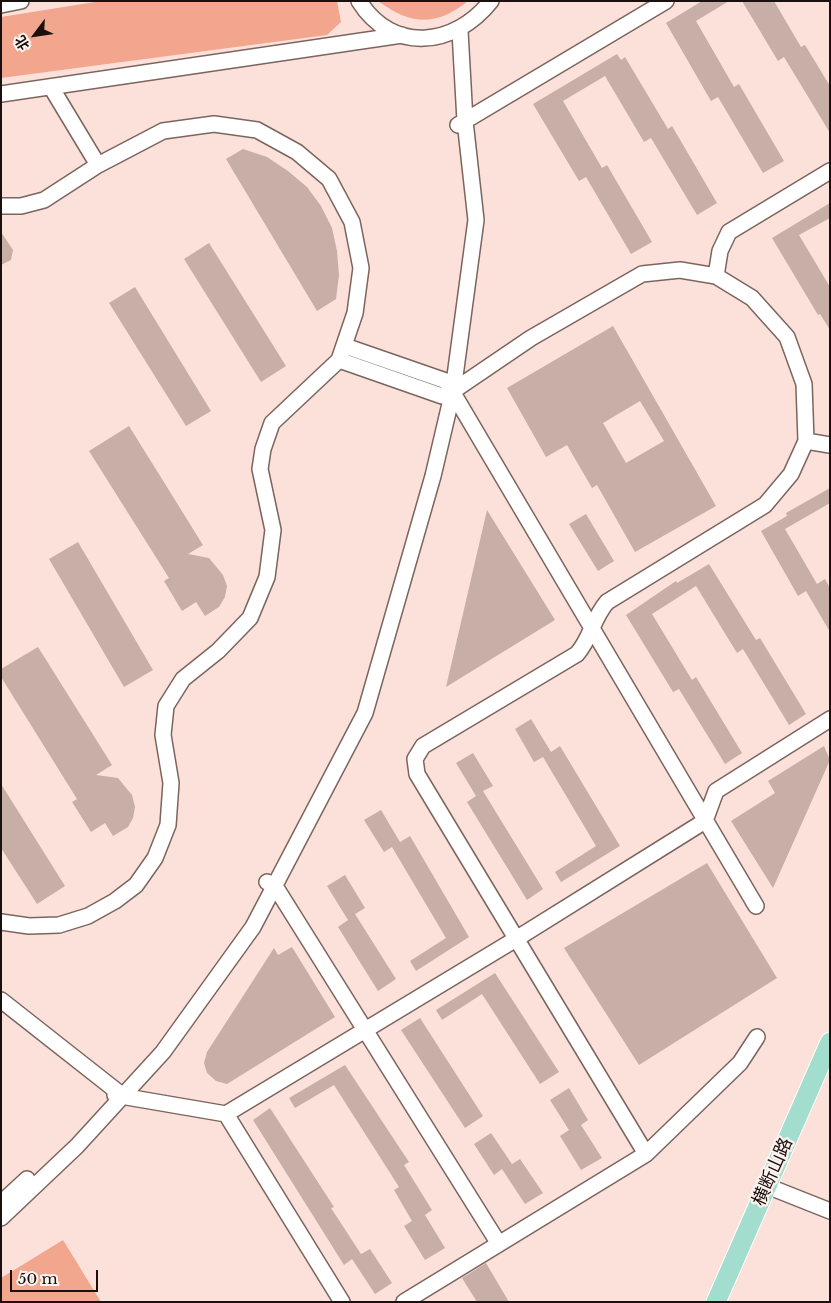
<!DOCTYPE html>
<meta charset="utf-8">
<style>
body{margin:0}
#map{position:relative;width:831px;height:1303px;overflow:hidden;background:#fbe1d9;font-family:"Libre Baskerville","Noto Sans SC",serif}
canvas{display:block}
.frame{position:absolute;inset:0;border:2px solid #1a110e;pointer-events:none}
.north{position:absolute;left:10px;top:10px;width:50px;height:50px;-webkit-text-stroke:4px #fcf2ee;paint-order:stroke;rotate:239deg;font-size:14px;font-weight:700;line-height:20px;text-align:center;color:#1a110e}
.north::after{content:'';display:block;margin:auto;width:18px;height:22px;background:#1a110e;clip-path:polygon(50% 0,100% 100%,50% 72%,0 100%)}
.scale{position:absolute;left:10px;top:1270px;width:88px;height:22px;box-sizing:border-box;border:2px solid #1a110e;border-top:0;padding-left:6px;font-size:15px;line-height:18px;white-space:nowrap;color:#1a110e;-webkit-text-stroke:4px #fcf2ee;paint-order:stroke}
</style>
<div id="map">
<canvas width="831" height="1303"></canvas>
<div class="frame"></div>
<div class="north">北</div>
<div class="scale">50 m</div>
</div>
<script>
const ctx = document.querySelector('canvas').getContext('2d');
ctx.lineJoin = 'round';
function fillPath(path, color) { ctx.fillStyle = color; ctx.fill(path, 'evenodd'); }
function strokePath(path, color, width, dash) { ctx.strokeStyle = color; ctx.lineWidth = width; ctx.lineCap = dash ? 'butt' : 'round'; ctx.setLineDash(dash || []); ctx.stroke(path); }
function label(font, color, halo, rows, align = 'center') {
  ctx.font = font + ' "Libre Baskerville","Noto Sans SC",serif'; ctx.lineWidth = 4.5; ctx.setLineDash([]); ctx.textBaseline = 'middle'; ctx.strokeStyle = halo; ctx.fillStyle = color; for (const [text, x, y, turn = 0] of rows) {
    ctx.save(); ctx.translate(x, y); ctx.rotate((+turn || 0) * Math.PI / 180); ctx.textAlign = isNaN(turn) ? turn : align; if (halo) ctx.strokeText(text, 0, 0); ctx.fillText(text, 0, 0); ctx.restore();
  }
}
fillPath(new Path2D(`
 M101,1H337L341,22L327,35L1,78V17Z
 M378,1H468C436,27 410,25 378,1Z
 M63,1240L101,1302H1V1278Z`), '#f3a68e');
fillPath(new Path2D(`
 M702,1H729L696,21L734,87L739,84L784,161L763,173L718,97L711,101L666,23Z
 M742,1H774L801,47L805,45L830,86V133L784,57L778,61Z
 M617,54L621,60L625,57L668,129L672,126L717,203L697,215L651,138L644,142L605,76L563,101L602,168L607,165L652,242L631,254L586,177L579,181L533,104Z
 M243,149L267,157L288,171L307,187L321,206L332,228L337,251L339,275L336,299L317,311L226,159Z
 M830,203V218L799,235L830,287V330L820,314L818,315L772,238Z
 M1,232L13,250L11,260L1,265Z
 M209,243L286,366L261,382L184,259Z
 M135,287L211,411L186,426L109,303Z
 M613,326L716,506L635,552L597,485L592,488L567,445L546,457L507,388ZM640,401L664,441L626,463L603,423Z
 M129,426L203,545L188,554L209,558L223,575L227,586L225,597L219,607L205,616L196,602L182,611L164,581L169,578L89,451Z
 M830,488V503L785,529L817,584L825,579L830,588V632L806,591L798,596L761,531L787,516L786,513Z
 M487,510L555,620L446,687Z
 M586,514L614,561L598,571L569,524Z
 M78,542L153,670L124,687L49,559Z
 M709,564L756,640L760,638L806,714L789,725L743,649L737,653L696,586L652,614L692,680L696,677L742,753L725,764L679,689L673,692L626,615L676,581L677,583Z
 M38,647L112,765L96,775L118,778L132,795L135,807L133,818L128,827L113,836L105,823L91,832L72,802L77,799L1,677V669Z
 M531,719L551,752L560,746L620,846L561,882L555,872L596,846L543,757L534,762L515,729Z
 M824,746L830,760L773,888L731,821L775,793L768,781Z
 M473,753L493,786L483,791L543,889L527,900L467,802L476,796L456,763Z
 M1,784L65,886L37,904L1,848Z
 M381,810L400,842L410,836L469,937L416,971L410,961L446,938L392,847L384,852L364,820Z
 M707,863L777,978L639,1065L564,948Z
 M345,875L365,908L355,914L396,979L378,991L338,927L348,920L327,886Z
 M292,947L335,1017L227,1084L216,1081L207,1073L204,1063L207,1052L274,948L278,955Z
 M495,973L559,1072L540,1084L482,994L442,1020L436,1010Z
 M420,1018L483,1116L465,1128L401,1030Z
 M345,1065L409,1162L404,1165L432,1210L425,1215L445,1248L425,1260L404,1226L412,1221L394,1190L399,1187L334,1085L295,1108L289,1098Z
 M569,1088L588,1120L581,1125L602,1158L581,1170L560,1136L569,1130L550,1100Z
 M270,1108L334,1207L331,1208L361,1254L370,1249L392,1283L375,1294L352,1259L344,1265L253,1120Z
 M491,1133L512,1164L520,1159L543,1193L525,1204L502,1169L494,1175L474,1144Z
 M486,1263L509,1302H477L462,1278Z`), '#c7aea7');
const minor = new Path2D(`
 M359,1C392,54 455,47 491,1
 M1,5L21,1
 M51,87L98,165
 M1,94L402,35
 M458,125L666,1
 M1,206H21L44,200L98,165L163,131L214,124L257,130L297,152L329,179L352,222L361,268L355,313L339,360L272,423L263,449L260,469L273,530L267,577L250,618L218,651L183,679L166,706L163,735L171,783L168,825L155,858L136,885L115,901L88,916L59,925L29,926L1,922
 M716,276L720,251L729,232L830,171
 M345,346L446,381L756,906
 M339,360L442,396L453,391L531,338L642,274L680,270L716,276L752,298L787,337L804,384L806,441L791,474L765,505L607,602C593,618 591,638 577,654L423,746L415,759L417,774L646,1154
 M806,441L830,445
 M267,882L275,886L499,1244
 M1,1000L123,1096
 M115,1095L226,1114L342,1302
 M226,1114L516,939L705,821L716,791L830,719
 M767,1186L830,1211
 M1,1203L27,1179
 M1,1218L77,1146L163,1052L253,927L365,713L433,476L453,391L476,220L465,121L460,31
 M404,1302L646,1154L740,1063L757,1037`);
const major = new Path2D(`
 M716,1302L830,1042`);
strokePath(minor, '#7b655e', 18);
strokePath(major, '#fff', 21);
strokePath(minor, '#fff', 15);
strokePath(major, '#a2ddcd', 19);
label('18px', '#1a110e', '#fcf2ee', [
 ["横断山路",773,1172,-66]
]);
</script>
